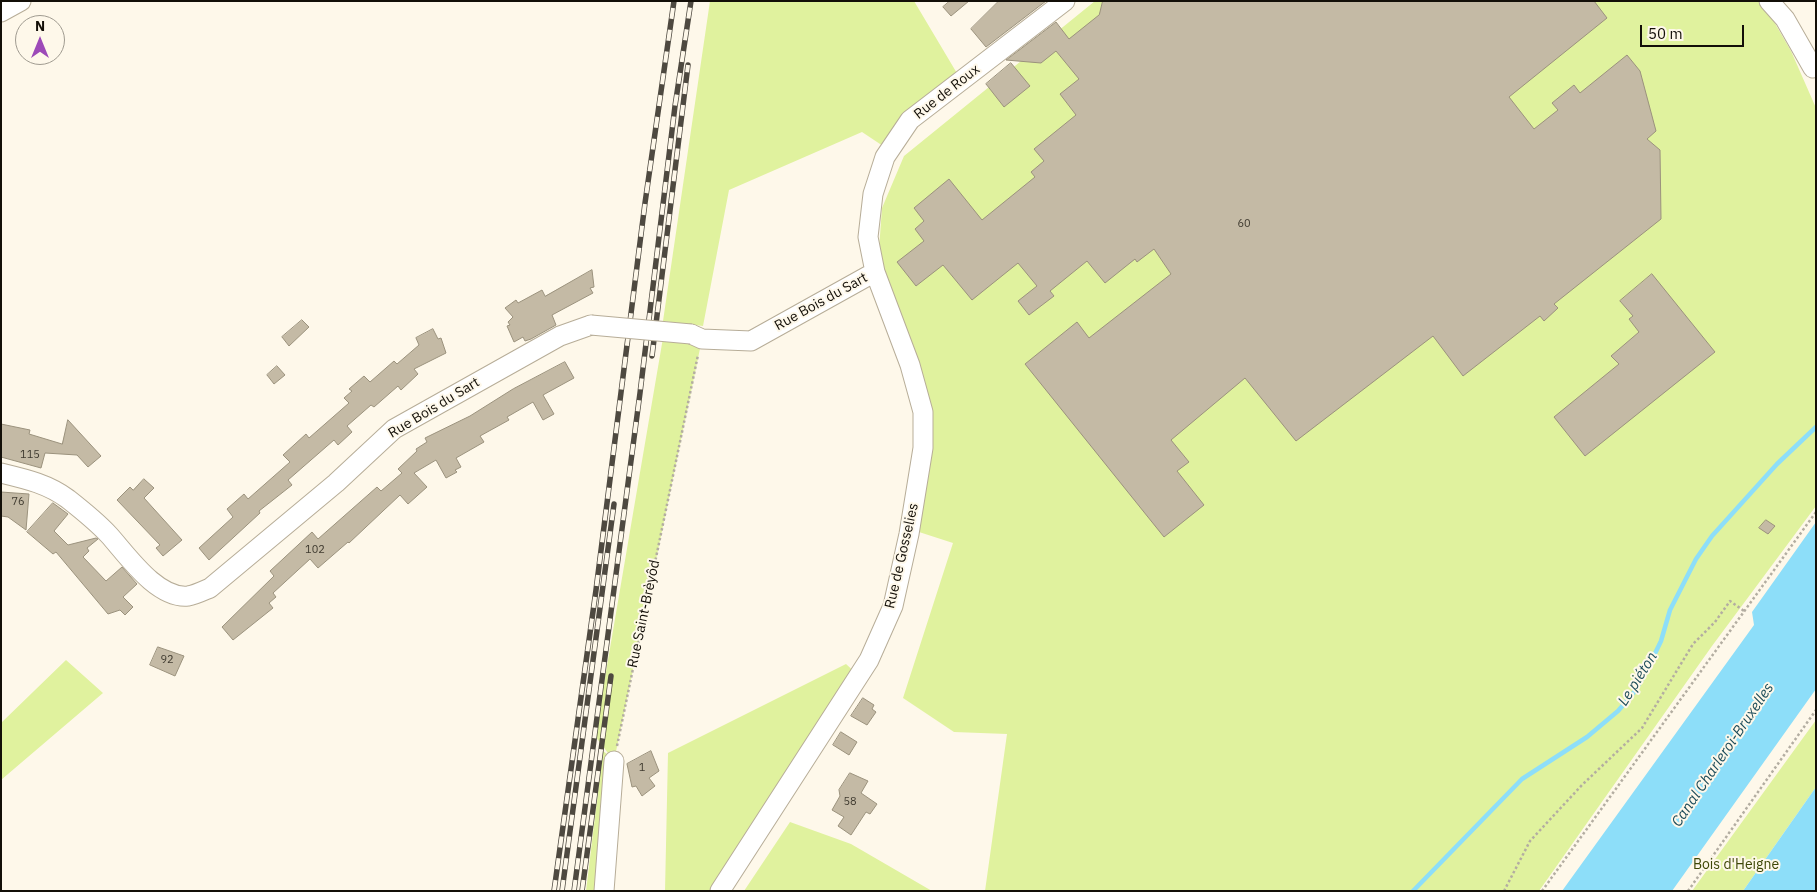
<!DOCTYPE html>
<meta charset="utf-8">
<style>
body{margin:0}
#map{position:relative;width:1817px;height:892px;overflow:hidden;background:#fef8ea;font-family:"IBM Plex Sans",sans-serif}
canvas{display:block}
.frame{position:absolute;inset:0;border:2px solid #130f08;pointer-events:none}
.north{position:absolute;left:15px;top:15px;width:50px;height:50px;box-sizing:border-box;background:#fef8ea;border:1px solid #a09b90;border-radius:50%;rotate:0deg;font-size:14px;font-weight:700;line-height:20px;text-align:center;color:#130f08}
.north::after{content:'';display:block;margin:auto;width:18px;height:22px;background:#9d4ab8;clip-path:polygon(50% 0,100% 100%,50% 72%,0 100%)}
.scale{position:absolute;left:1640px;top:25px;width:104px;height:22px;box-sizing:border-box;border:2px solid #130f08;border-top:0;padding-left:6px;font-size:15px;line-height:18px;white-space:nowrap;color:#130f08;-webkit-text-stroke:4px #fef8ea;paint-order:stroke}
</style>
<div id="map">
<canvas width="1817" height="892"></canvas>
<div class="frame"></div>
<div class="north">N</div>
<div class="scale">50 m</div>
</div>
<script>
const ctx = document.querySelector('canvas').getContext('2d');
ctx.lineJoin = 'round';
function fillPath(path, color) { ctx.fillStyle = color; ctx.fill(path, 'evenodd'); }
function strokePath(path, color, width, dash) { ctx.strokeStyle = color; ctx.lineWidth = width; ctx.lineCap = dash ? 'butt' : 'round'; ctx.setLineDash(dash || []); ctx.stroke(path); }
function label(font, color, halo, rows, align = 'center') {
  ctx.font = font + ' "IBM Plex Sans",sans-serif'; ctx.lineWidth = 4; ctx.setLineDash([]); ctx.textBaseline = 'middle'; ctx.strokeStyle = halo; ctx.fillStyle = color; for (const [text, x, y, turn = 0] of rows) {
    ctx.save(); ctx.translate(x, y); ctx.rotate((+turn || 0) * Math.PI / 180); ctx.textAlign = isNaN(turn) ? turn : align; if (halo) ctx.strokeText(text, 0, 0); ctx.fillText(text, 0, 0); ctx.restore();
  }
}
fillPath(new Path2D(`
 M710,1H914L961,80L886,148L862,132L729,190L703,326L663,321Z
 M1095,1H1762L1791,51L1816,108V506L1712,646L1539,891H985L1007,734L954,732L903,698L953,543L919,532L932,423L878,263L882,208L904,156Z
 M664,332L702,339L614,761L601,891H586L603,751L611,757L595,736Z
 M66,660L103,693L1,780V723Z
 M846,664L859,676L715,891H665L668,753Z
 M1816,720V787L1743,891H1692Z
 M790,822L851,844L932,891H744Z`), '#e0f29e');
fillPath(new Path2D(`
 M1816,522V689L1672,891H1562L1754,625L1752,612Z
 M1816,787V891H1743Z`), '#8ddef9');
strokePath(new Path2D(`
 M1413,891L1522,779L1587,737L1618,711L1635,691L1648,668L1661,641L1670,610L1696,559L1712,536L1777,464L1816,427`), '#8ddef9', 4.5);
const building = new Path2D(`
 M950,1H969L951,16L943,7Z
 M999,1H1046L986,47L971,29Z
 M1103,1H1594L1607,18L1509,97L1534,129L1558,110L1552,103L1574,85L1580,93L1627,55L1640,71L1656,131L1647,139L1660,150L1661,219L1554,304L1558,308L1544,321L1540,316L1463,376L1433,336L1296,441L1245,378L1171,440L1189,462L1177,471L1204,505L1164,537L1025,364L1077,322L1089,338L1171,274L1154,249L1137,262L1135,259L1105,283L1087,261L1050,291L1054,296L1029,315L1018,301L1037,286L1018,263L972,300L943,265L916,286L897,262L924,241L915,229L924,221L914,208L949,179L982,220L1035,177L1031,172L1044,161L1034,149L1076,115L1060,94L1079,79L1056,51L1041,63L1006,60L1056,22L1069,39L1099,15Z
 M1011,63L1030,86L1004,107L986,84Z
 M592,270L594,287L590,288L593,293L552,315L556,325L531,339L525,341L523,337L514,342L507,326L510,325L508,322L513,317L505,308L516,300L518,303L542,290L545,296Z
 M1652,274L1715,352L1585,456L1554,417L1619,364L1611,356L1639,332L1629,319L1633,316L1620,301Z
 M302,320L309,327L289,346L282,337Z
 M433,329L438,339L441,338L446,353L414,369L418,374L401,390L398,386L374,407L371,405L347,426L352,432L338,445L334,440L288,480L292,485L259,511L260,513L209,560L199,548L233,517L227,509L244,494L248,499L290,462L283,455L306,434L309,438L349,403L344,398L352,391L349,389L364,376L370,382L394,361L397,364L419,345L416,338Z
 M565,362L574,378L543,395L554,414L543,420L533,402L507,417L509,420L480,436L484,442L456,458L461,467L455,470L457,472L446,478L436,460L414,473L427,487L408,504L400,495L349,543L348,542L318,568L310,559L273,593L276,597L269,603L273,608L233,640L222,627L274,576L270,571L312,532L318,539L377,487L381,491L402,473L398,469L417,451L416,449L427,442L425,438L470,416L513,389Z
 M277,366L285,375L274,384L267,375Z
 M68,420L101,456L88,467L77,455L45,453L41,468L1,457V424L30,430L29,434L62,444Z
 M144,479L154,488L144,498L182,540L163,556L156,548L160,545L117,500L130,487L133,490Z
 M1,492L29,494L26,530L8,517L1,516Z
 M53,503L68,514L54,531L68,545L96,538L98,539L87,548L89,551L83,557L106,581L122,567L137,584L123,597L133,607L125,615L120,610L108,614L56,552L53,554L27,532Z
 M1766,520L1775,526L1768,534L1759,528Z
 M158,647L184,656L175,676L150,665Z
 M863,698L874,705L872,709L876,712L867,725L851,716Z
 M841,732L857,742L849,755L833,745Z
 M651,751L659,771L649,778L655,786L642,796L636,786L632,787L627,764Z
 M850,773L868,781L861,793L877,804L870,814L866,812L851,835L838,826L844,817L832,810L840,796L839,790Z`);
fillPath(building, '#c4baa5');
strokePath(building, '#9b927d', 1);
const minor = new Path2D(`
 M1769,1L1785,19L1813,68
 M1,12L21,1
 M691,334L702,339L751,341L875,272
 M1,473C26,479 48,484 68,499C82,510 97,522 109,535C127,555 157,599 188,596C195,595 203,591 210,588L336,483L394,429L560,336L591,325
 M604,891L614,761
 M720,891L869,660L893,606L909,534L923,448V412L910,365L875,272L868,237L873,194L885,157L910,120L1065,1`);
strokePath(minor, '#b7ad98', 21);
strokePath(new Path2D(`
 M617,746L698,355
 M1504,891L1530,841L1582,785L1642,728L1693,644L1715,622L1730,601L1744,611
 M1542,891L1816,512
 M1688,891L1816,710`), '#b3ada1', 2.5, [2.5, 2.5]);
strokePath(minor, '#fff', 19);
const rail = new Path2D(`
 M652,356L688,65
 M554,891L596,590L645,203L674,1
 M562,891L614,504
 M574,891L640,393L675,106L691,1
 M582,891L611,676`);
strokePath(rail, '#4e4940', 5.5);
strokePath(rail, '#fef8ea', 4, [11]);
const minorBridge = new Path2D(`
 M591,325L691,334`);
strokePath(minorBridge, '#b7ad98', 21, []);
strokePath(minorBridge, '#fff', 19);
label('11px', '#3f3a2f', null, [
 ["60",1244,224],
 ["115",30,455],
 ["76",18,502],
 ["102",315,550],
 ["92",167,660],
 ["1",642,768],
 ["58",850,802]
]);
label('14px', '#130f08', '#fef8ea', [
 ["Rue de Roux",947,92,-38],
 ["Rue Bois du Sart",821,302,-29],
 ["Rue Bois du Sart",434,408,-31],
 ["Rue de Gosselies",902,556,-77],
 ["Rue Saint-Brèyôd",644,614,-78]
]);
label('14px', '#3e4706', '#fef8ea', [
 ["Bois d'Heigne",1736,865]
]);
label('italic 15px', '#1d4c5a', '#fef8ea', [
 ["Le piéton",1638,679,-58],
 ["Canal Charleroi-Bruxelles",1723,755,-56]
]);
</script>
